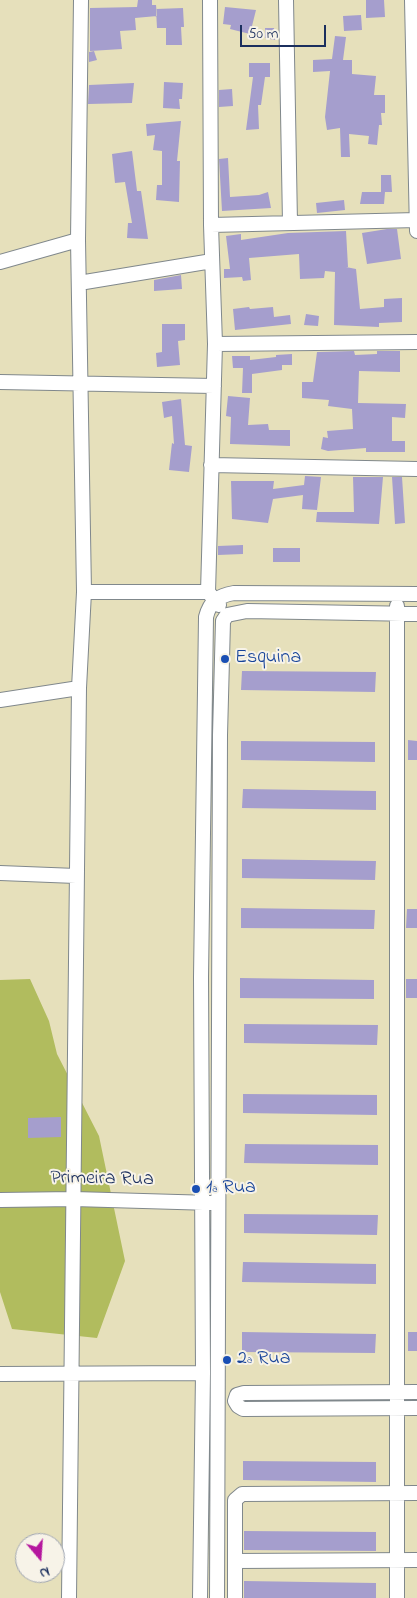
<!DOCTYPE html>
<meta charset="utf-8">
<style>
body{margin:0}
#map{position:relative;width:417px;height:1598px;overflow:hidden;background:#e6e0bb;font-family:"Indie Flower",sans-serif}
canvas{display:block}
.north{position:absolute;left:15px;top:1533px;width:50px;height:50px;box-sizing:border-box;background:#f7f3e8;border:1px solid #9fa5b1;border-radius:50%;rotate:162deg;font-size:14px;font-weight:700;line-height:20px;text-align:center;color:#1b2f5e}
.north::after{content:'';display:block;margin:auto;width:18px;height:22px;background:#b5179e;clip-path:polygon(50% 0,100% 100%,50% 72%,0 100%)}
.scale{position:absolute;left:240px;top:25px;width:86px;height:22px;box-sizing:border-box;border:2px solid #1b2f5e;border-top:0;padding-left:6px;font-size:15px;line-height:18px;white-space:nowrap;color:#1b2f5e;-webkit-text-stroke:4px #f7f3e8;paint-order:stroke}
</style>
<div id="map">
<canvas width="417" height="1598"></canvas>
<div class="north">N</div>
<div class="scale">50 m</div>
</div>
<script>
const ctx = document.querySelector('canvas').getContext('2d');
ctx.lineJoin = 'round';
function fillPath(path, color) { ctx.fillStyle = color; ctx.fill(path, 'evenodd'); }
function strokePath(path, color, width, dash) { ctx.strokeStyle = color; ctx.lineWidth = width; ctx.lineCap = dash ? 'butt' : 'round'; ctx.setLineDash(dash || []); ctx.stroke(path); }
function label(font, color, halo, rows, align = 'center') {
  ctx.font = font + ' "Indie Flower",sans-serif'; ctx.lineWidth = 4; ctx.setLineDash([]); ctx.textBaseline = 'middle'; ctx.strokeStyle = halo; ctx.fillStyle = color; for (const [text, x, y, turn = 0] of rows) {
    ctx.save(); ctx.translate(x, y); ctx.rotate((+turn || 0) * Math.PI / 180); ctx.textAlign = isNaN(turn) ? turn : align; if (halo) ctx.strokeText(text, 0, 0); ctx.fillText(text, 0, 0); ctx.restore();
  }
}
fillPath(new Path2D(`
 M30,979L49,1021L57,1054L99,1136L125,1261L97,1338L12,1329L0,1292V980Z`), '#b1bc5e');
fillPath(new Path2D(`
 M138,0H152V5H156L157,16L135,18L136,30L120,31L122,49L90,51V8L137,7Z
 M366,0H384L385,17L366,18Z
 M225,7L256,10L250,34L230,29L231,25L223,24Z
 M183,8L184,27H181L182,45H166V28H157L156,9Z
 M361,15L362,30L344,31L343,16Z
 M265,28H274L275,40L265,38Z
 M335,36L346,37L343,60H352V74L376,76L374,95H385V113H381L382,125H379L377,145L368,144L369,136L349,134L350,157H341L340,128L327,130L325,117L330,71L313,72V60L332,59Z
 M94,51L97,60L89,62V52Z
 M249,63H270V77H265L261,105H258L259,129L246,130L253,77H249Z
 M164,82L183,83L182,99H179L180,109L163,108Z
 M134,83L132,103L88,104L89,85Z
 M232,89L233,106L219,107V90Z
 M181,121L177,161H180L179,202L156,200L157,185H162V151L153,150L155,135L147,136L146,124Z
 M132,151L137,191H141L148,239L127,238L128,223H132L125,182L115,183L112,154Z
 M228,158L230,197L259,195L268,192L271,208L222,211L219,159Z
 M381,175H391L392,192H381Z
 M362,192H385L384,204H360Z
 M344,200L345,210L317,213L316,203Z
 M387,229H397L401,259L367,264L362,233Z
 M346,231L348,267H346L356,269L360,309L384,307V299L402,298V322L379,323V327L334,325L335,272L325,271L324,278L300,279L299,254L249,258L251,280L243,281L242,277L224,278V269H230L226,236L241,234V240L288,233Z
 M181,275L182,289L154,291V280Z
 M249,307L250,309L273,307L274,317L290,315L291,324L235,330L233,309Z
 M306,314L319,316L318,326L304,325Z
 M162,324H185V340L178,341L180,365L157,367L156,353L162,352Z
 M354,351L355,355L377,354V351H400V372L359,371L358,403L406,404L405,418L392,417V441H405V452H366V448L328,451L321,449L323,437L328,438L327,431L353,429L352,409L328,406L329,400L302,398V382H313L317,352Z
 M292,354V365H282V370L252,374V393H242L243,368H233L232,356H250V360L276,357V355Z
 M228,396L250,398L248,425L268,424L269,430H290V446L230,444L231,417L226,416Z
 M181,399L185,445L192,446L189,472L169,470L172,443L174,444L172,416L164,418L162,402Z
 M305,476L321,477L317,510L302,509L303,495L273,499L268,523L232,519L231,481H274L273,489L304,485Z
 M353,477H383L379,524L316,522L317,512H354Z
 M392,477H402L405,523L395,524Z
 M243,545V554L218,555V546Z
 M273,548H300V562H273Z
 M242,671L376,672L375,692L241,690Z
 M408,740L417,741V760H408Z
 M241,741L375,742V762L241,760Z
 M243,789L376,791V810L242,808Z
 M242,859L376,861L375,880L242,878Z
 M241,908L375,910L374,929L241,928Z
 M407,909H417V928H406Z
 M240,978L374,980V999L240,998Z
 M406,979H417V998H406Z
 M244,1024L378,1025L377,1045L244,1043Z
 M243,1094L377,1095V1115L243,1113Z
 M61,1117V1137L28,1138V1118Z
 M245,1144L378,1145V1165L244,1163Z
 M244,1214L378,1215L377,1235L244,1233Z
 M243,1262L376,1264V1284L242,1282Z
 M242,1332L376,1334L375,1353L242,1352Z
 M408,1332H417V1351H408Z
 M243,1461L376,1462V1482L243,1480Z
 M244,1531L376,1532V1551L244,1550Z
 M244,1581L376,1583V1598H244Z`), '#a59ecd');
const street = new Path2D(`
 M210,0L211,225L215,344L208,592L219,605
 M286,0L290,223
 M412,0L417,231
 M211,225L417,220
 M0,262L78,240
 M79,283L212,261
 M215,344L417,342
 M0,382L214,386
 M211,465L417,469
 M84,592H208
 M397,606V1598
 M0,700L79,688L84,592L78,240L81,0
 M0,873L76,876
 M0,1200L74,1199L212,1203
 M0,1374L203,1373
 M417,1392L244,1393L237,1395L235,1401L238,1406L243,1409L417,1408
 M235,1561L417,1560
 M69,1598L79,688
 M200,1598L203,1373L201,977L206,617C210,601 218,596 234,593L417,594
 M217,1598L220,735L223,621L227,615L247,611L417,614
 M235,1598V1500L242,1494L417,1493`);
strokePath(street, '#80888c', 16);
strokePath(street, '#fff', 14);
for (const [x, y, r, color] of [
 [225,659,5,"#1a4fb4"],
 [196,1189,5,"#1a4fb4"],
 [227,1360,5,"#1a4fb4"]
]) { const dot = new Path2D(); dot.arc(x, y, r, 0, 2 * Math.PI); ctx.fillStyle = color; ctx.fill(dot); strokePath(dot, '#f7f3e8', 2); }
label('20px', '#164399', '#f7f3e8', [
 ["Esquina",235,659],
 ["1ª Rua",206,1189],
 ["2ª Rua",237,1360]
], 'left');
label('20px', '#1b2f5e', '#f7f3e8', [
 ["Primeira Rua",102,1180,1]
]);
</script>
